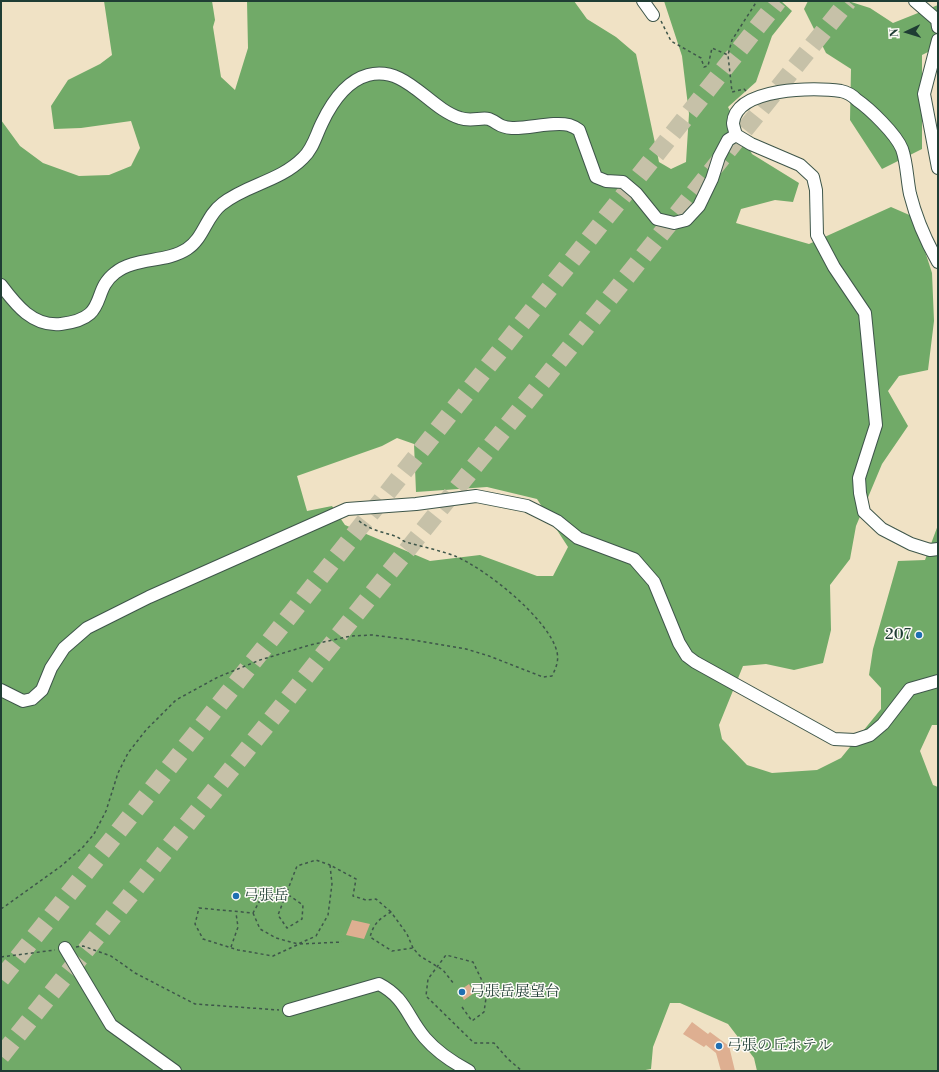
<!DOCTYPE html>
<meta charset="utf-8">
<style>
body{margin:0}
#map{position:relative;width:939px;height:1072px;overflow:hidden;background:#f0e2c5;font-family:"Libre Bodoni",serif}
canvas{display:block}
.frame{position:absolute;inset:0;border:2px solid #1f3d34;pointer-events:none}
.north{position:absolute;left:887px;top:12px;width:40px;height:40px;-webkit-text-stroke:3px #fdfcf7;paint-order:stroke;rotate:266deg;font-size:11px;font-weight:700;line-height:16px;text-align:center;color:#1f3d34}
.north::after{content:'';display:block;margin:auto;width:14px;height:18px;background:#1f3d34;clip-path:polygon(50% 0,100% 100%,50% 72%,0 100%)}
</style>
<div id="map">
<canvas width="939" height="1072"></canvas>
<div class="frame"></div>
<div class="north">N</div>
</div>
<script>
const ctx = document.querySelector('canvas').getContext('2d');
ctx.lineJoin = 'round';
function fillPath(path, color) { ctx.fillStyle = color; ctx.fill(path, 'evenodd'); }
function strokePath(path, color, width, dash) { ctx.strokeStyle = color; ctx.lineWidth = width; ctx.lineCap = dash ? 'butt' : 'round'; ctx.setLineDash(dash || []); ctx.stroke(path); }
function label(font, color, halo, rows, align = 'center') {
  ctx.font = font + ' "Libre Bodoni","Noto Serif JP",serif'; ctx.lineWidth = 3; ctx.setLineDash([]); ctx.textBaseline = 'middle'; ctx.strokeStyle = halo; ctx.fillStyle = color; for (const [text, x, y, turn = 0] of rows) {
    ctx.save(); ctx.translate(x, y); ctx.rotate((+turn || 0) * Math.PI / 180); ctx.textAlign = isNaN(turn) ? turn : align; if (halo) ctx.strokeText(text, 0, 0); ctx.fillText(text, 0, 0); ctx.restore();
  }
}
fillPath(new Path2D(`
 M104,1H212L215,20L213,27L221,77L235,90L248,48L247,1H574L587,19L616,37L636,54L659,162L671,169L686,162L689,114L682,56L664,1H781L792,11L772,36L756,82L728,107L752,154L799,183L793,202L775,200L741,209L736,223L809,244L891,207L914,217L932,273L934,321L928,370L899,376L888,391L908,426L882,464L856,526L850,559L830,585L831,630L823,663L794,670L766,664L743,666L719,725L722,739L747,765L772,773L817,770L841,758L881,709V688L869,675L873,649L898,561L925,560L938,525V725H932L920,751L933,785L938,787V1071H757L754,1058L728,1024L680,1003H670L653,1047L651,1069L640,1071H1V120L20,146L43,163L79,176L109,175L131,166L140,148L131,121L81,128L54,129L51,106L68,80L100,64L112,55ZM397,438L414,444L416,492L487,487L537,499L568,547L553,576H537L480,555L430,561L345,525L332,506L307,511L297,476L382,446Z
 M808,1H848L870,8L893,23L938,5V47L922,55V149L882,169L850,120L851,69L826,53L804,9Z`), '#71aa68');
fillPath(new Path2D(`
 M352,920L370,924L364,939L346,935Z
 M469,984L474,993L464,1000L459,991Z
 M692,1022L708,1034L710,1032L729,1046L735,1071H721L716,1053L706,1045L704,1047L683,1034Z`), '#deaf91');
strokePath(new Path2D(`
 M1,979L778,1
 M1,1056L848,1`), '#c6c1a8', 18, [18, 9]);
const minor = new Path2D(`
 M643,1L653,15
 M915,1L937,20L938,27
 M938,40L924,94L938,168
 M938,262C926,241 916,218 910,194C907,180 907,163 902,149C896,134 870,109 857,100C853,96 846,92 841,91C816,87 736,87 733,123C733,126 735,131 736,135L751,144L800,165L813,177L816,190L817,235L834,267L865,313L876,425L859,478L860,493L864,512L882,529L911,544L930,550L938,549
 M1,285C16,305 33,327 61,324C110,318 90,292 115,273C134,257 166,263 187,249C204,238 206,216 222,204C247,184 279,182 303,158C313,149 316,135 322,123C331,104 346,81 368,75C406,65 428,108 460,118C471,122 481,117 489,119C499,123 498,127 512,128C528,129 554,121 569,125C572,126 576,128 579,130L596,177L606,181L623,182L636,193L657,219L674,223L686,220L699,206L712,179L719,157L728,140L736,135
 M1,690L23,701L32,699L42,690L51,668L64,648L87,628L149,597L347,509L416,504L476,496L527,506L557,521L578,538L634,559L654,582L679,643L687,656L695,662L834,739L855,740L870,735L883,724L910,689L938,681
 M65,948L111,1025L175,1071
 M289,1010L379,984C406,998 407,1017 425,1038C437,1052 452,1062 469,1071`);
strokePath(minor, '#3e564a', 14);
strokePath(new Path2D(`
 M661,21L671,41L701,58L704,67L708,66L712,48L728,55
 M746,91L744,89L732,92L728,55L732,40L757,1
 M1,909L60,867L83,847L94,834L106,811L118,773L128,753L146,730L176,700L218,677L260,660L310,645L351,636L372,635L413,640L466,649L489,656L543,677L552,676C556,668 559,661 557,652C549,619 486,569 455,556C439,550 422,547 406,542C402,541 399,537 395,536C382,532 367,529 357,519
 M253,913L260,929L276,938L298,944L316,936L328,915L332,884L330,865L356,879L353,896L366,900L376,899L391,912
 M300,944L342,942
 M297,945L273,956L238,950L203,939L195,924L199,908L253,913L264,893L287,894L303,905L302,919L287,928L278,915L297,866L316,860L330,865
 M76,947L83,946L111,956L135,973L195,1004L279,1010
 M231,947L238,927L236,913
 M413,948L407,934L391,912C379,919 374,923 370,937L392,951L413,948L420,956L443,970L454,984
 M1,957L55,950
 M462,1007L472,1021L484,1012L487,991L473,962L446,955L428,979L426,996L474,1043H494L508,1059L522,1071`), '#3e564a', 1.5, [3, 3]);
strokePath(minor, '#fff', 12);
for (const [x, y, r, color] of [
 [919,635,4,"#1f6fb2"],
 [236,896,4,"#1f6fb2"],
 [462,992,4,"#1f6fb2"],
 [719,1046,4,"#1f6fb2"]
]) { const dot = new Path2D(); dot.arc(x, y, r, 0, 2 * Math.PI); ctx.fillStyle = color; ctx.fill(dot); strokePath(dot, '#fdfcf7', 1.5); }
label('15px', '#1f3d34', '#fdfcf7', [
 ["207",911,635,"right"],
 ["弓張岳",244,896],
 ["弓張岳展望台",470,992],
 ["弓張の丘ホテル",727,1046]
], 'left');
</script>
